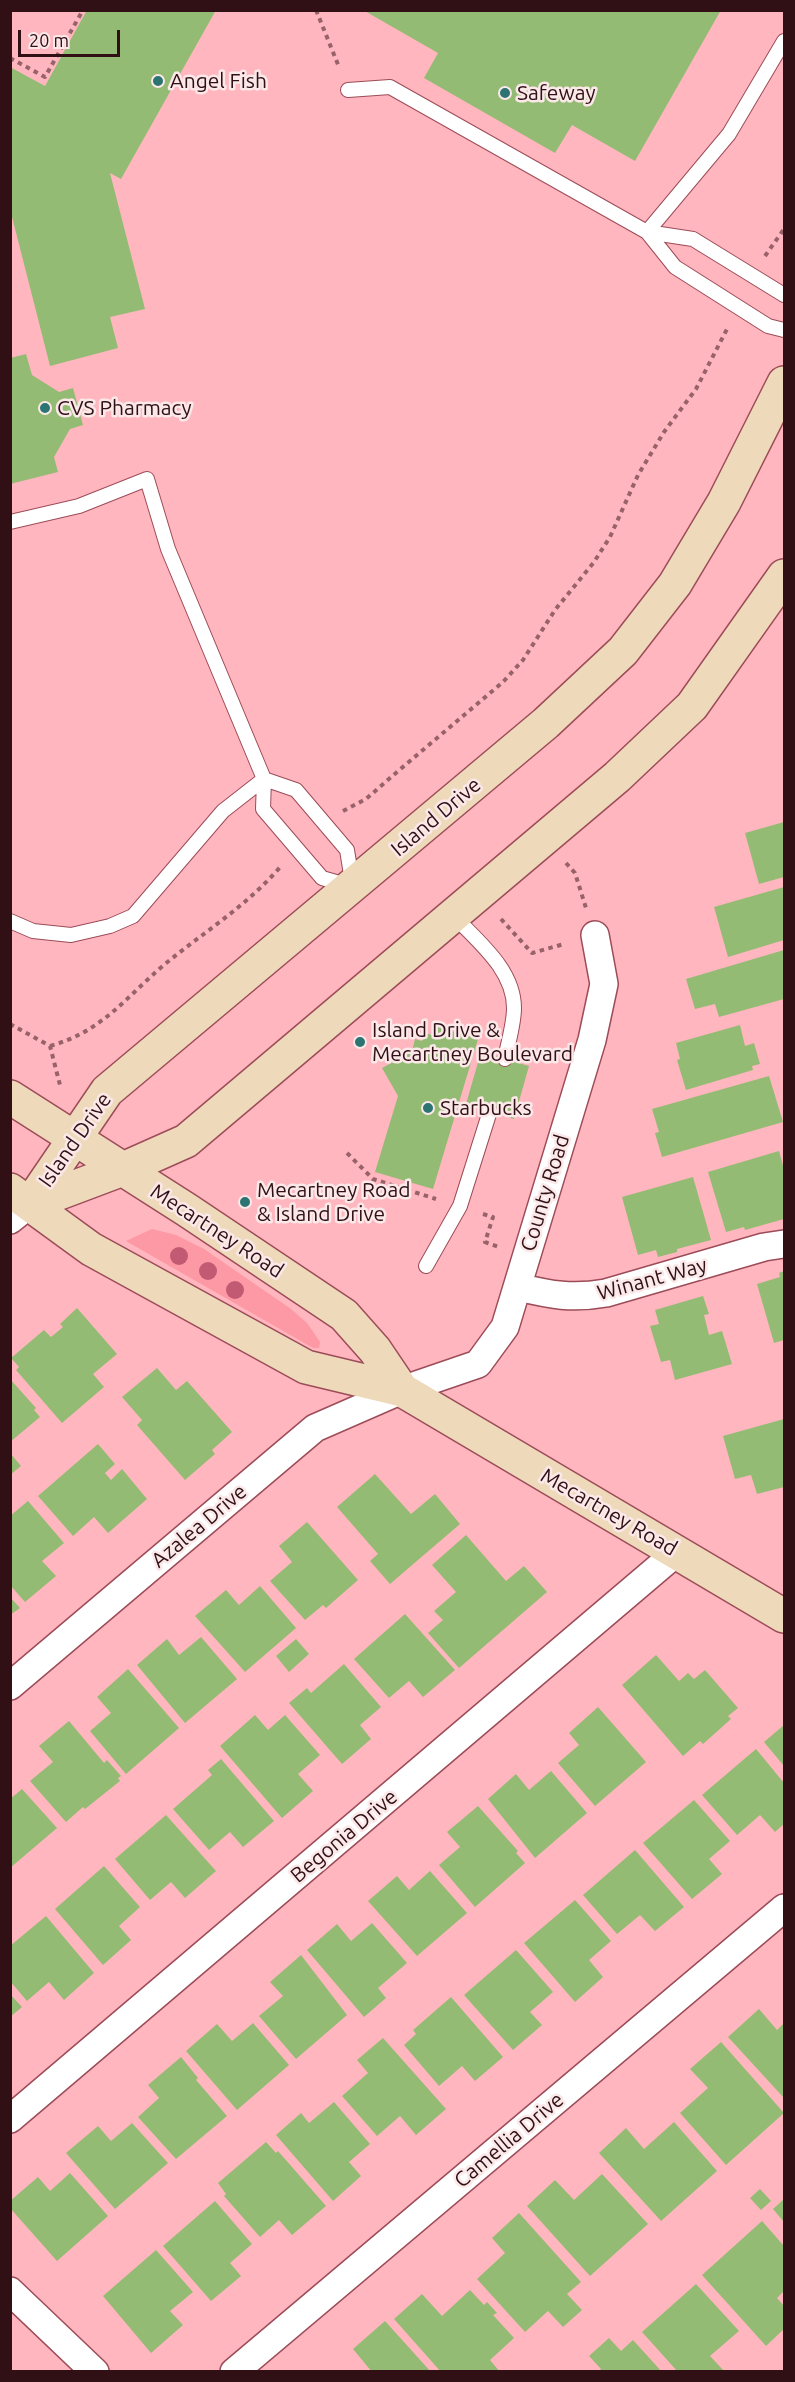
<!DOCTYPE html>
<style>
body{margin:0}
#map{position:relative;width:795px;height:2382px;overflow:hidden;background:#ffb6be;font-family:Ubuntu,sans-serif}
canvas{display:block}
.frame{position:absolute;inset:0;border:12px solid #301015;pointer-events:none}
.scale{position:absolute;left:18px;top:30px;width:102px;height:27px;box-sizing:border-box;border:3px solid #301015;border-top:0;padding-left:8px;font-size:18px;line-height:21px;white-space:nowrap;color:#301015;-webkit-text-stroke:4px #fbe8e9;paint-order:stroke}
</style>
<div id="map">
<canvas width="795" height="2382"></canvas>
<div class="frame"></div>
<div class="scale">20 m</div>
</div>
<script>
const ctx = document.querySelector('canvas').getContext('2d');
ctx.lineJoin = 'round';
function fillPath(path, color) { ctx.fillStyle = color; ctx.fill(path, 'evenodd'); }
function strokePath(path, color, width, dash) { ctx.strokeStyle = color; ctx.lineWidth = width; ctx.lineCap = dash ? 'butt' : 'round'; ctx.setLineDash(dash || []); ctx.stroke(path); }
function label(font, color, halo, rows, align = 'center') {
  ctx.font = font + ' Ubuntu,sans-serif'; ctx.lineWidth = 5; ctx.setLineDash([]); ctx.textBaseline = 'middle'; ctx.strokeStyle = halo; ctx.fillStyle = color; for (const [text, x, y, turn = 0] of rows) {
    ctx.save(); ctx.translate(x, y); ctx.rotate((+turn || 0) * Math.PI / 180); ctx.textAlign = isNaN(turn) ? turn : align; if (halo) ctx.strokeText(text, 0, 0); ctx.fillText(text, 0, 0); ctx.restore();
  }
}
fillPath(new Path2D(`
 M152,1229L176,1235L204,1249L291,1309L307,1323L320,1342L319,1348H313L126,1241Z`), '#fd98a5');
fillPath(new Path2D(`
 M87,10H216L121,179L110,173L145,309L110,317L118,348L50,366L10,209V67L45,86Z
 M363,10H721L635,161L572,125L555,153L424,78L438,53Z
 M26,354L32,375L59,392L73,388L83,425L70,429L54,457L58,472L10,484V358Z
 M784,822V877L759,884L745,833Z
 M784,887V940L728,957L714,907Z
 M784,950V999L719,1017L715,1004L695,1009L686,979Z
 M740,1025L745,1046L754,1043L760,1064L752,1066L753,1070L686,1090L677,1060L680,1059L676,1043Z
 M438,1027L478,1039L433,1189L375,1172L398,1096L382,1068L412,1052L415,1039L422,1041L425,1033L435,1036Z
 M481,1052L529,1066L514,1119L466,1104Z
 M769,1076L783,1122L662,1157L655,1133L659,1132L652,1109Z
 M779,1151L784,1169V1219L745,1230L744,1227L726,1232L708,1172Z
 M693,1177L711,1240L677,1249V1252L658,1257L656,1250L638,1255L622,1197Z
 M784,1271V1340L774,1343L757,1284L780,1277L779,1273Z
 M703,1296L709,1314L704,1315L709,1335L722,1331L732,1364L675,1380L670,1360L661,1362L650,1326L659,1324L655,1310Z
 M77,1308L117,1354L93,1374L104,1387L62,1423L16,1370L19,1367L11,1358L44,1330L51,1337L63,1327L60,1324Z
 M157,1368L176,1390L187,1381L232,1432L212,1450L215,1454L185,1480L137,1425L142,1420L122,1397Z
 M10,1379L36,1408L34,1410L40,1417L10,1442Z
 M784,1419V1487L757,1494L751,1475L735,1479L723,1436Z
 M98,1444L115,1464L105,1473L111,1480L122,1469L147,1499L108,1533L94,1517L73,1536L38,1496Z
 M10,1453L21,1466L10,1475Z
 M375,1474L411,1514L435,1494L460,1524L390,1584L370,1561L378,1554L337,1507Z
 M28,1501L64,1543L42,1561L56,1576L25,1602L10,1585V1516Z
 M307,1522L358,1580L326,1608L323,1605L305,1620L270,1581L292,1562L279,1546Z
 M466,1535L506,1581L524,1566L547,1592L459,1668L428,1633L443,1620L434,1611L456,1592L432,1565Z
 M260,1586L296,1628L245,1672L195,1616L226,1590L239,1605Z
 M10,1597L20,1608L10,1615Z
 M405,1614L455,1670L423,1697L409,1681L389,1698L354,1659Z
 M201,1637L237,1679L185,1723L137,1665L167,1639L179,1655Z
 M296,1639L309,1654L289,1672L276,1656Z
 M656,1655L679,1681L688,1673L694,1679L705,1670L738,1708L728,1716L731,1719L703,1744L700,1741L683,1756L622,1685Z
 M344,1664L381,1707L360,1725L371,1739L342,1764L289,1703L307,1688L311,1693Z
 M128,1669L179,1728L126,1774L90,1731L111,1713L97,1697Z
 M598,1707L646,1762L595,1806L558,1763L579,1745L569,1733Z
 M255,1715L268,1730L285,1715L320,1755L298,1774L313,1791L282,1818L220,1746Z
 M69,1721L104,1763L107,1760L121,1776L118,1778L120,1781L85,1809L83,1807L66,1822L30,1781L53,1762L39,1746Z
 M784,1725V1766L764,1742Z
 M756,1749L784,1783V1824L775,1832L760,1815L737,1835L702,1795Z
 M221,1759L274,1821L243,1847L230,1832L209,1850L173,1809L212,1775L208,1770Z
 M551,1771L587,1813L535,1858L488,1799L516,1774L529,1790Z
 M22,1789L57,1828L10,1868V1799Z
 M694,1800L730,1841L709,1859L722,1874L692,1899L643,1843Z
 M478,1806L518,1851L516,1853L525,1863L475,1907L439,1865L460,1847L447,1832Z
 M166,1815L216,1871L185,1898L171,1882L150,1900L115,1859Z
 M635,1850L684,1907L655,1931L640,1915L617,1934L583,1895Z
 M104,1866L140,1907L119,1926L131,1940L103,1965L55,1909Z
 M430,1871L467,1913L417,1956L368,1901L397,1876L409,1890Z
 M575,1900L611,1941L589,1960L603,1977L575,2002L524,1943Z
 M46,1916L94,1973L64,2000L49,1982L27,2001L10,1981V1946Z
 M372,1923L407,1963L378,1988L386,1998L364,2017L307,1950L337,1924L351,1941Z
 M516,1950L553,1992L530,2012L542,2025L513,2050L464,1995Z
 M301,1955L347,2015L296,2059L259,2016L283,1996L270,1982Z
 M10,1994L22,2007L10,2017Z
 M451,1997L503,2057L475,2081L462,2066L439,2086L404,2045L416,2034L413,2030Z
 M759,2009L777,2030L784,2023V2098L728,2037Z
 M253,2023L289,2065L237,2110L186,2051L217,2024L232,2041Z
 M383,2038L446,2109L416,2135L400,2116L377,2136L342,2096L368,2073L357,2060Z
 M721,2042L784,2113L726,2165L680,2113L708,2088L690,2069Z
 M181,2057L198,2078L196,2080L227,2116L176,2159L138,2117L159,2098L148,2085Z
 M334,2102L370,2144L349,2162L361,2176L333,2201L276,2135L301,2113L309,2123Z
 M674,2122L717,2171L661,2221L599,2153L626,2128L644,2149Z
 M132,2123L168,2163L115,2209L66,2153L98,2126L111,2141Z
 M266,2142L276,2153L278,2151L326,2206L292,2235L279,2220L260,2237L224,2196L226,2194L218,2183Z
 M70,2173L108,2216L57,2261L10,2208V2201L38,2177L50,2191Z
 M602,2174L648,2224L590,2276L527,2206L555,2180L574,2200Z
 M760,2189L771,2201L761,2210L750,2198Z
 M784,2199V2222L773,2209Z
 M215,2201L252,2244L230,2263L241,2276L211,2301L163,2246Z
 M519,2213L581,2282L567,2294L582,2310L563,2327L548,2311L525,2332L477,2279L505,2253L492,2238Z
 M762,2221L784,2246V2291L777,2298L784,2306V2329L766,2346L702,2275Z
 M156,2250L193,2292L170,2311L183,2325L151,2353L103,2296Z
 M696,2284L739,2331L710,2356L725,2372H678L642,2332Z
 M470,2290L484,2305L487,2302L497,2313L493,2315L514,2338L490,2360L500,2372H441L394,2319L422,2294L442,2316Z
 M385,2321L431,2372H372L353,2349Z
 M609,2338L621,2351L633,2340L662,2372H598L601,2369L589,2356Z`), '#94bb73');
const lane = new Path2D(`
 M348,90L390,87L647,232L693,239L784,295
 M647,232L729,134L784,41
 M647,232L675,267L768,326L784,330
 M10,522L79,506L147,479L168,549L264,779L263,809L322,878L353,887L347,850L296,790L264,779
 M453,915C477,941 514,969 514,1008C514,1024 508,1043 505,1059
 M10,921L33,931L71,935L110,926L133,916L223,811L264,779
 M426,1266L460,1206L490,1111`);
const street = new Path2D(`
 M10,1220L30,1204
 M518,1287C551,1295 572,1299 606,1293L764,1247L784,1244
 M10,1686L315,1428L402,1390L478,1364L505,1327L592,1040L604,984L595,935
 M10,2119L677,1552
 M10,2291L95,2372
 M234,2372L784,1908`);
const secondary = new Path2D(`
 M10,1097L187,1210L344,1315L375,1350L402,1390
 M10,1190L91,1249L306,1367L402,1390L784,1616
 M30,1204L107,1091L546,723L623,651L675,584L724,502L784,383
 M30,1204L123,1169L186,1141L617,777L692,706L784,576`);
strokePath(lane, '#9c4c58', 16);
strokePath(street, '#9c4c58', 30);
strokePath(secondary, '#9c4c58', 36);
strokePath(new Path2D(`
 M316,10L339,67
 M10,58L45,77L83,10
 M765,256L784,229
 M343,811L366,799L397,772L503,682L523,660L555,610L594,562L610,537L638,475L664,432L696,389L727,329
 M566,863L575,873L586,908
 M501,919L532,953L564,944
 M10,1024L50,1046L61,1089
 M50,1046C103,1031 125,998 165,964C204,932 248,905 281,866
 M347,1153L373,1179L436,1199
 M483,1214L493,1217L485,1242L499,1247`), '#976269', 4, [4.5, 4.5]);
strokePath(lane, '#fff', 14);
strokePath(street, '#fff', 27);
strokePath(secondary, '#eedabb', 33);
ctx.fillStyle = '#c25a73';
for (const [x, y] of [
 [179,1256],
 [208,1271],
 [235,1290]
]) { ctx.beginPath(); ctx.arc(x, y, 9, 0, 2 * Math.PI); ctx.fill(); }
for (const [x, y, r, color] of [
 [158,81,6,"#2b7472"],
 [505,93,6,"#2b7472"],
 [45,408,6,"#2b7472"],
 [360,1042,6,"#2b7472"],
 [428,1108,6,"#2b7472"],
 [245,1202,6,"#2b7472"]
]) { const dot = new Path2D(); dot.arc(x, y, r, 0, 2 * Math.PI); ctx.fillStyle = color; ctx.fill(dot); strokePath(dot, '#fbe8e9', 2); }
label('21px', '#301015', '#fbe8e9', [
 ["Angel Fish",170,81],
 ["Safeway",517,93],
 ["CVS Pharmacy",57,408],
 ["Island Drive &",372,1030],
 ["Mecartney Boulevard",372,1054],
 ["Starbucks",440,1108],
 ["Mecartney Road",257,1190],
 ["& Island Drive",257,1214]
], 'left');
label('21px', '#301015', '#fbe8e9', [
 ["Island Drive",436,817,-40],
 ["Island Drive",75,1140,-55],
 ["County Road",545,1193,-73],
 ["Mecartney Road",217,1231,33],
 ["Winant Way",652,1279,-15],
 ["Mecartney Road",609,1512,30],
 ["Azalea Drive",199,1526,-40],
 ["Begonia Drive",344,1836,-40],
 ["Camellia Drive",509,2140,-40]
]);
</script>
